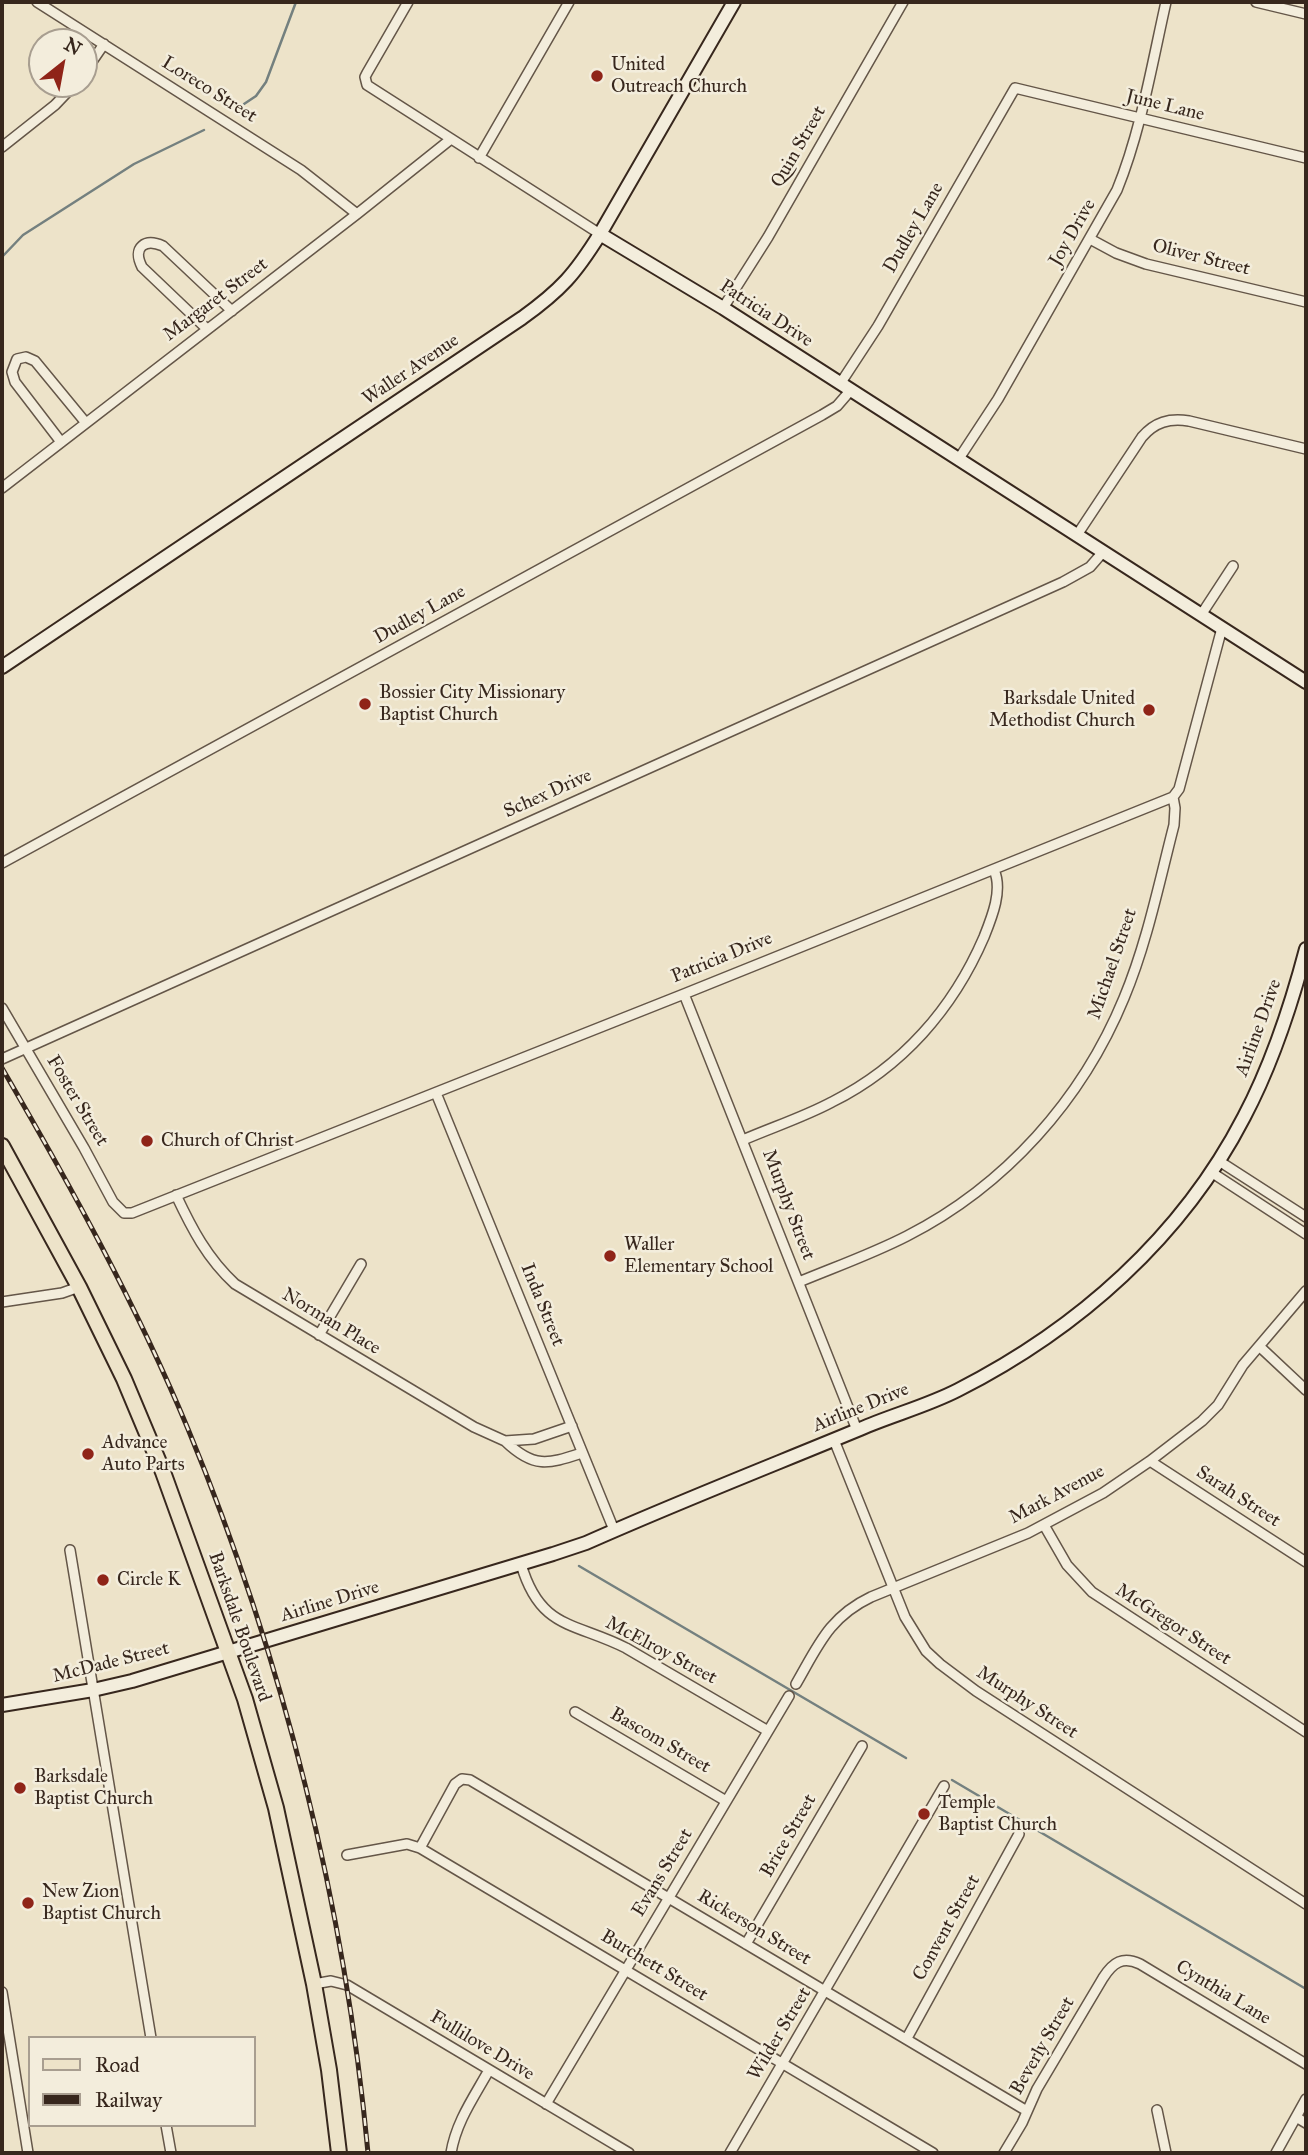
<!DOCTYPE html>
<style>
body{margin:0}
#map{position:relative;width:1308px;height:2155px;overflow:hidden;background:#ede3c9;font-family:"IM FELL Great Primer",serif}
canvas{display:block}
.frame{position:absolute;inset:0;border:4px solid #37271d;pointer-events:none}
.legend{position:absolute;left:28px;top:2036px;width:228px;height:91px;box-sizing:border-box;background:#f3eddc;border:2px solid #a89e90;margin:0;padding:9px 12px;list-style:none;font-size:21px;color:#37271d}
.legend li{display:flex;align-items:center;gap:14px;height:35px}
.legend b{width:35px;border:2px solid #a89e90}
.north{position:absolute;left:28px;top:28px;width:70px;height:70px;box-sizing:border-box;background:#f3eddc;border:2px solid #a89e90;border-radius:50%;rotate:31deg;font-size:19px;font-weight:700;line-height:28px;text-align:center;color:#37271d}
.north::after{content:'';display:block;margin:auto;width:24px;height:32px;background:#8f2418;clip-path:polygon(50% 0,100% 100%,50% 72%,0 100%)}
</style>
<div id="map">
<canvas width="1308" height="2155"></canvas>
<div class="frame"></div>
<ul class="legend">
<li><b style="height:9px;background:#ede3c9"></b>Road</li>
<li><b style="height:9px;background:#37271d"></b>Railway</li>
</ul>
<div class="north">N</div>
</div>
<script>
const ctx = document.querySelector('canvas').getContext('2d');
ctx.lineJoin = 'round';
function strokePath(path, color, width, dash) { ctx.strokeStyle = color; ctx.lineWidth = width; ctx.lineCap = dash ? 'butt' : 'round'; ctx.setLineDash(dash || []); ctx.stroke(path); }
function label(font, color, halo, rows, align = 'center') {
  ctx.font = font + ' "IM FELL Great Primer",serif'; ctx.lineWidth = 5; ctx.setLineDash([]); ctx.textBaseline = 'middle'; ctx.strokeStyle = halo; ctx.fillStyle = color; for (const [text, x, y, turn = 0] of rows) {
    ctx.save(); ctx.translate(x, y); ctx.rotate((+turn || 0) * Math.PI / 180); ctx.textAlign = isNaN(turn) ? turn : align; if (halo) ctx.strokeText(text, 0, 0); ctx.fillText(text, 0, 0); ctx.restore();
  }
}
strokePath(new Path2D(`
 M244,104L256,96L266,82L296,2
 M2,257L23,235L134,164L204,130
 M579,1566L906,1758
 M952,1780L1306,1989`), '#74807f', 2.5);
const street = new Path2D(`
 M37,2L301,170L357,214
 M408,2L367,73L365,77L367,85L600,234
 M1256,2L1306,14
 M84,73L104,44
 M2,147L55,105L75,84
 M479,158L569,2
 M1090,239L1116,253L1146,264L1306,302
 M723,308L768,237L903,2
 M207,329L142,267C132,247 145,238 163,246L232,311
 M840,384L878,326L1015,88L1306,158
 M61,442L15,382L12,372L17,359L26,357L35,361L86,423
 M958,460L998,399L1117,190C1141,131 1152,64 1166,2
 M2,488L357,214L451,139
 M1077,535L1142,437C1155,422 1169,418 1189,421L1306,449
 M1201,615L1233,566
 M2,863L822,415L837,406L850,391
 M684,994L857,1430
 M2,1008L84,1148L113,1202L124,1213H132L684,994L1173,797L1179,789L1222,628
 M2,1059L1063,582L1090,567L1103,552
 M436,1093L614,1530
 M743,1140C773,1127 804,1117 832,1102C902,1067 953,1009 984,937C992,917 1003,890 994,870
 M1219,1161L1306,1217
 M1211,1172L1306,1234
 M176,1195C192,1229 207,1258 235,1284L474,1427L505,1441L534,1439L572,1426
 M799,1282C835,1267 872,1254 907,1236C1005,1186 1082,1100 1124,998C1147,943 1159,883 1174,825L1175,808L1173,797
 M2,1302L62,1293L79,1287
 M319,1335L361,1264
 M1259,1346L1306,1390
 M834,1440L905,1617L926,1651L940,1664L976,1691L1306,1904
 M505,1441C534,1469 548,1464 582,1453
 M1150,1461L1306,1562
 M1044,1525L1067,1565L1092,1592L1306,1732
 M70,1550L151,2038
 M521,1564C540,1630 575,1622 626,1648L768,1731
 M796,1684C818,1646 829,1617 871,1597L1028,1533L1103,1493L1150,1461L1202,1421L1218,1405L1243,1365L1306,1291
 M575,1712L726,1801
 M420,1848L455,1784L462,1779L470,1780L1027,2111
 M347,1855L407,1844L420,1848L933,2153
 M746,1944L862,1746
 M314,1984L331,1981L347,1985L629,2153
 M2,1992L28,2153
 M907,2038L1019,1834
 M546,2104L789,1696
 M1157,2110L1166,2153
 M1296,2117L1306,2123
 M166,2125L171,2153
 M451,2153C456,2122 474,2097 489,2070
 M730,2153L944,1786
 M1004,2153L1022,2123L1037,2089L1103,1978C1113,1962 1123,1956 1140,1964L1306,2064
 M1276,2153L1306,2099`);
const secondary = new Path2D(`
 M600,234L723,308L1306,682
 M2,667L522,318C561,290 575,274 600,234L734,2
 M2,1705L93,1690L132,1681L553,1554L586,1543C676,1503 768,1467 860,1429C892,1415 927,1406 958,1390C1078,1329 1182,1237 1244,1117C1272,1064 1291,1006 1306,949`);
const primary = new Path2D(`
 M2,1146L79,1287L124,1379L163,1472L245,1699L276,1808L314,1984L329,2070L339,2153`);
strokePath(street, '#645648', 12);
strokePath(secondary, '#37271d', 16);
strokePath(primary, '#37271d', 18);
strokePath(street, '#f3eddc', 9);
strokePath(secondary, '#f3eddc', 12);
strokePath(primary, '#ede3c9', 14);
const rail = new Path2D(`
 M2,1068C70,1185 136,1304 188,1429C283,1659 345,1905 368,2153`);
strokePath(rail, '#37271d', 5);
strokePath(rail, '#f3eddc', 2.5, [8]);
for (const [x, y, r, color] of [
 [597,76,7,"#8f2418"],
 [365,704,7,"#8f2418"],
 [1149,710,7,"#8f2418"],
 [147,1141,7,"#8f2418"],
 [610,1256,7,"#8f2418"],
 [88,1454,7,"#8f2418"],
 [103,1580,7,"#8f2418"],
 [20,1788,7,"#8f2418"],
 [924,1814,7,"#8f2418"],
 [28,1903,7,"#8f2418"]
]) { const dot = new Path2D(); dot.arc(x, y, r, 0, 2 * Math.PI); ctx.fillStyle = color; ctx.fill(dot); strokePath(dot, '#f3eddc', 2.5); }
label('19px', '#37271d', '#f3eddc', [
 ["United",611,65],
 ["Outreach Church",611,87],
 ["Bossier City Missionary",379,693],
 ["Baptist Church",379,715],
 ["Barksdale United",1135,699,"right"],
 ["Methodist Church",1135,721,"right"],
 ["Church of Christ",161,1141],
 ["Waller",624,1245],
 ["Elementary School",624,1267],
 ["Advance",102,1443],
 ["Auto Parts",102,1465],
 ["Circle K",117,1580],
 ["Barksdale",34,1777],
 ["Baptist Church",34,1799],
 ["Temple",938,1803],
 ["Baptist Church",938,1825],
 ["New Zion",42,1892],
 ["Baptist Church",42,1914]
], 'left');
label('19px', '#37271d', '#f3eddc', [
 ["Loreco Street",209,90,32],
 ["June Lane",1165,106,14],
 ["Quin Street",799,147,-60],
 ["Dudley Lane",914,228,-60],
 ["Joy Drive",1073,233,-60],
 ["Oliver Street",1201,258,14],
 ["Margaret Street",216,300,-37],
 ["Patricia Drive",766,314,33],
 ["Waller Avenue",411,370,-34],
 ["Dudley Lane",420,615,-29],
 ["Schex Drive",548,794,-24],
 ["Patricia Drive",722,958,-22],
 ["Michael Street",1113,964,-71],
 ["Airline Drive",1259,1028,-70],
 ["Foster Street",77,1101,59],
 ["Murphy Street",788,1205,69],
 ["Inda Street",542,1305,68],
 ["Norman Place",331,1322,31],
 ["Airline Drive",861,1408,-22],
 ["Mark Avenue",1057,1495,-28],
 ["Sarah Street",1238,1497,33],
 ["Airline Drive",330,1602,-17],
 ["McGregor Street",1173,1625,33],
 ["Barksdale Boulevard",239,1627,71],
 ["McElroy Street",661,1651,28],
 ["McDade Street",111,1663,-14],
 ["Murphy Street",1027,1703,33],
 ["Bascom Street",660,1741,30],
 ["Brice Street",789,1836,-60],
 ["Evans Street",663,1873,-59],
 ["Rickerson Street",754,1928,31],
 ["Convent Street",947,1928,-61],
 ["Burchett Street",654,1966,31],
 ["Cynthia Lane",1223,1993,31],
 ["Wilder Street",780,2034,-59],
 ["Fullilove Drive",482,2046,31],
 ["Beverly Street",1043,2046,-60]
]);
</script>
